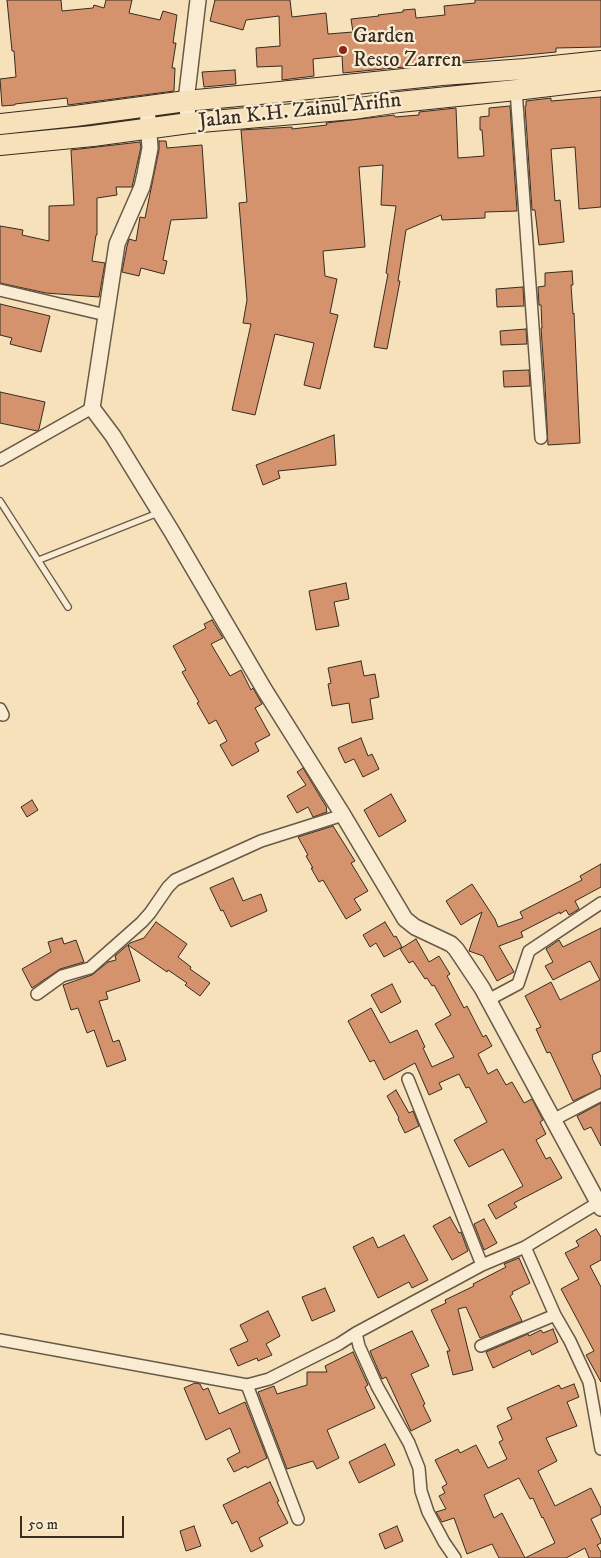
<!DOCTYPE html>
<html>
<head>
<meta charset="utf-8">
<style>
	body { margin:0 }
	#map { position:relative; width:601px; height:1558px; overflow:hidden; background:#f6e1ba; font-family:"IM FELL DW Pica",serif }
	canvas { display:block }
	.scale { position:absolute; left:20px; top:1516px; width:104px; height:22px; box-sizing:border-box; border:2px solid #372c20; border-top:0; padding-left:6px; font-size:15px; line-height:18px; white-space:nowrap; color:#372c20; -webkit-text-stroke:4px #f9ecd2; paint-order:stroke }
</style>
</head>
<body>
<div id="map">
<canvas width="601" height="1558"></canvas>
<div class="scale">50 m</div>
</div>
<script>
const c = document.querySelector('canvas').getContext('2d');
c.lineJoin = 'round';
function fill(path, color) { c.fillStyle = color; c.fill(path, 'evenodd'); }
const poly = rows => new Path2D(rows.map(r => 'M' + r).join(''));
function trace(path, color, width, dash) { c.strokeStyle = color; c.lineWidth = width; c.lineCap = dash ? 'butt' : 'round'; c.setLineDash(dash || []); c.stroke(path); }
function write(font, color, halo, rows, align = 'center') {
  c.font = font + ' "IM FELL DW Pica",serif'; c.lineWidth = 4.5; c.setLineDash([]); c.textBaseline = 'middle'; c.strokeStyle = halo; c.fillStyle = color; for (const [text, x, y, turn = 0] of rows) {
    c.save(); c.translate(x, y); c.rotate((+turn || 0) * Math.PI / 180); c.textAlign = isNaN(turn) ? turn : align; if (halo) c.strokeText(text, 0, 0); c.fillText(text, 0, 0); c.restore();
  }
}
const building = poly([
	[7,0,61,0,62,11,93,8,94,5,104,8,106,0,132,0,129,13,160,20,163,11,177,15,173,43,176,43,172,68,175,68,174,91,68,105,67,98,15,104,15,105,2,106,0,79,16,77,14,51,12,51,7,0],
	[215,0,290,0,292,17,326,13,328,34,353,32,351,19,379,16,378,15,403,12,403,10,415,9,416,18,445,15,444,6,475,3,475,0,601,0,601,47,556,48,556,52,343,73,342,56,313,59,314,76,282,80,282,66,257,67,256,48,280,46,279,16,246,20,243,30,210,21,215,0],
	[235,70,236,84,204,87,202,72,235,70],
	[601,97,601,207,579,209,575,147,551,149,555,201,560,200,564,242,539,245,535,210,532,210,525,106,526,106,526,101,551,98,551,101,601,97],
	[510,106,517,211,485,212,485,218,442,220,441,215,406,230,398,281,400,281,387,349,374,347,388,274,386,273,396,206,381,205,383,165,359,167,365,247,323,251,325,276,337,279,330,313,338,315,320,389,304,385,314,343,275,334,255,415,232,410,251,324,243,323,247,300,239,203,247,202,241,130,292,127,292,129,327,125,326,123,394,115,395,117,419,115,419,112,456,108,458,158,484,156,482,130,480,130,480,117,489,116,489,108,510,106],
	[159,141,166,141,167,148,202,145,207,218,171,220,163,260,167,261,164,274,141,268,139,276,122,272,127,246,129,239,136,241,140,217,145,218,159,150,159,141],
	[140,142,141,147,132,187,116,187,117,195,97,198,97,235,96,235,92,261,105,263,99,297,46,293,0,283,0,226,23,230,22,235,49,241,49,206,74,205,71,150,140,142],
	[572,271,573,285,571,285,573,314,574,313,580,443,548,445,545,385,541,328,542,328,541,305,539,305,538,287,545,286,545,273,572,271],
	[523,287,524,306,497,307,496,289,523,287],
	[0,304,50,316,41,352,10,344,12,338,0,335,0,304],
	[526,329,527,344,501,345,500,331,526,329],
	[529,370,530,386,504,387,503,371,529,370],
	[0,392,45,402,39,429,37,431,0,423,0,392],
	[334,435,336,465,278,471,280,478,263,485,256,465,334,435],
	[346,583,349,599,334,602,339,626,316,630,309,591,346,583],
	[212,620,223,638,211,644,230,676,241,670,251,690,253,688,262,704,255,708,270,735,255,743,259,751,232,766,220,745,227,741,216,720,209,724,197,703,199,702,182,672,186,670,173,646,206,628,204,624,212,620],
	[361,661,364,676,375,674,379,697,370,699,373,719,352,723,349,703,332,706,328,684,331,683,328,668,361,661],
	[361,738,368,756,372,754,379,769,363,777,354,759,345,763,338,748,361,738],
	[303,768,327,808,326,809,327,812,313,817,308,807,297,813,287,796,306,785,297,772,303,768],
	[391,794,406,821,379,837,364,810,391,794],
	[32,800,38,810,27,817,21,807,32,800],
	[333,826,355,861,351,863,368,891,354,899,361,910,346,919,323,880,319,882,311,868,313,868,306,856,308,855,298,837,333,826],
	[601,864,601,887,575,901,579,909,569,915,566,910,560,914,560,912,521,932,523,937,499,946,514,972,497,981,483,956,469,951,482,912,461,925,446,901,472,884,495,919,498,927,523,918,520,912,582,880,580,876,601,864],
	[233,878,243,901,261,894,267,911,231,927,223,910,221,911,210,888,233,878],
	[156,922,187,944,178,957,191,967,190,969,210,983,200,996,185,985,187,983,168,970,167,972,128,945,140,981,106,992,108,999,99,1001,113,1042,119,1040,126,1060,107,1067,94,1030,87,1033,78,1008,71,1010,63,985,92,975,108,962,116,960,115,956,130,943,144,938,156,922],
	[385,922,394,937,396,936,402,947,384,957,376,943,370,947,363,935,385,922],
	[601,928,601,1051,592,1055,593,1057,592,1058,601,1077,601,1088,573,1101,550,1052,547,1053,536,1029,541,1027,525,996,551,982,560,1000,600,980,590,961,553,980,545,966,553,962,546,949,559,940,563,947,601,928],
	[62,938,64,944,76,940,84,962,60,969,32,988,22,969,51,952,48,942,62,938],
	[416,939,429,962,439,956,450,974,447,976,464,1008,467,1006,483,1037,486,1035,492,1046,478,1054,488,1074,497,1069,506,1085,512,1082,524,1103,532,1099,543,1120,540,1122,546,1134,536,1140,546,1159,550,1157,562,1178,514,1203,517,1207,496,1219,488,1205,523,1186,503,1149,469,1167,454,1140,487,1122,469,1087,466,1088,459,1074,439,1083,442,1089,429,1095,415,1063,384,1080,374,1060,370,1062,348,1021,371,1008,390,1043,417,1030,425,1047,423,1048,432,1067,454,1057,435,1024,451,1015,434,985,432,986,427,978,425,979,413,961,409,963,400,949,416,939],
	[392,984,401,1002,381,1013,371,995,392,984],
	[396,1090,409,1113,413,1111,419,1126,405,1133,398,1119,399,1118,387,1096,396,1090],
	[601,1103,601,1146,591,1127,584,1130,577,1116,601,1103],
	[450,1217,459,1233,461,1232,468,1251,452,1260,433,1226,450,1217],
	[484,1219,497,1243,484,1250,474,1224,484,1219],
	[596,1229,601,1237,601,1260,590,1266,601,1287,601,1382,586,1355,594,1351,561,1289,579,1279,565,1253,579,1246,576,1241,596,1229],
	[404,1235,428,1280,412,1288,409,1282,378,1298,353,1247,373,1237,378,1248,404,1235],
	[519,1258,530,1283,512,1292,513,1294,510,1296,522,1321,480,1338,466,1307,458,1309,473,1370,453,1375,447,1351,450,1351,431,1310,446,1303,445,1300,474,1286,473,1284,506,1267,504,1264,519,1258],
	[325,1288,335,1311,312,1321,302,1297,325,1288],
	[268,1311,280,1336,266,1344,272,1355,258,1361,257,1358,238,1366,230,1349,248,1341,240,1325,268,1311],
	[553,1329,558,1342,532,1355,530,1350,493,1368,486,1352,528,1334,529,1336,541,1330,543,1333,553,1329],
	[412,1331,429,1366,411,1374,425,1404,423,1405,431,1421,411,1431,386,1377,382,1379,370,1351,412,1331],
	[353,1352,368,1385,365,1387,375,1408,327,1430,339,1458,317,1469,313,1461,287,1469,258,1392,274,1386,277,1394,307,1385,307,1372,327,1372,325,1366,353,1352],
	[195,1383,200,1384,203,1390,208,1388,219,1414,245,1402,267,1458,247,1468,246,1466,234,1472,227,1459,240,1452,230,1428,206,1440,184,1388,195,1383],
	[574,1384,579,1397,567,1402,577,1426,546,1438,557,1461,538,1471,555,1506,591,1488,601,1508,601,1514,591,1519,601,1540,601,1543,597,1545,601,1552,601,1558,589,1558,585,1548,566,1558,525,1558,555,1543,543,1517,542,1518,533,1498,530,1499,519,1478,484,1495,494,1518,502,1513,525,1558,499,1558,492,1544,467,1554,454,1518,442,1522,436,1512,446,1509,439,1496,445,1493,442,1487,447,1484,435,1460,458,1449,460,1453,476,1445,488,1468,507,1459,499,1442,503,1440,497,1426,512,1419,507,1408,559,1385,561,1389,574,1384],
	[385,1444,395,1465,359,1483,349,1462,385,1444],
	[270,1482,279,1501,277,1502,288,1523,259,1538,263,1546,251,1552,237,1521,232,1524,223,1505,270,1482],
	[194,1526,201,1546,186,1551,180,1531,194,1526],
	[397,1526,403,1541,385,1549,379,1534,397,1526]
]);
const service = poly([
	[0,501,68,607],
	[39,560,158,513]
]);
const minor = poly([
	[516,90,541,438],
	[0,290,106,315],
	[0,460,92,408],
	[0,709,3,715],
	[37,994,62,976,90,968,142,922,150,913,168,887,175,880,261,841,343,815],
	[488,1000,518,984,529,951,601,903],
	[408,1079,482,1265],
	[553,1120,601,1095],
	[525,1247,555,1315,570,1341,589,1382,601,1449],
	[356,1333,359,1346,377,1386,409,1443,419,1468,421,1491,428,1512,444,1542,455,1558],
	[0,1340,247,1385,269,1379,339,1344,356,1333,482,1265,525,1247,601,1201],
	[481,1346,555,1315],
	[247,1385,298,1519]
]);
const tertiary = poly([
	[147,107,150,148,145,174,142,187,117,244,92,408,113,436,172,532,264,689,343,815,405,919,415,927,451,944,456,949,482,988,601,1208],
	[189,123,186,101,198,0]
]);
const trunk = poly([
	[0,124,75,116,186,101,270,93,442,75,525,69,601,61],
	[0,145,93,136,189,123,353,109,399,102,516,90,601,80]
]);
const markers = [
	[343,50,5,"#8f2418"]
];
const poiNames = [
	["Garden",353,38],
	["Resto Zarren",353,62]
];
const streetNames = [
	["Jalan K.H. Zainul Arifin",300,112,-6]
];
fill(building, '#d4936d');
trace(building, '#372c20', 1);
trace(service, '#675946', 8);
trace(minor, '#675946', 14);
trace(tertiary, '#675946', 18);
trace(trunk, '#372c20', 22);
trace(service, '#f9ecd2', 5.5);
trace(minor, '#f9ecd2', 11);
trace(tertiary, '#f9ecd2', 15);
trace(trunk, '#f6e1ba', 20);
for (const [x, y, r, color] of markers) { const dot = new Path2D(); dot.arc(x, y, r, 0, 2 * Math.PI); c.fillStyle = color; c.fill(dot); trace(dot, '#f9ecd2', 2); }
write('21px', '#372c20', '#f9ecd2', poiNames, 'left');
write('21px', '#372c20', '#f9ecd2', streetNames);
</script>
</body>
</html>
